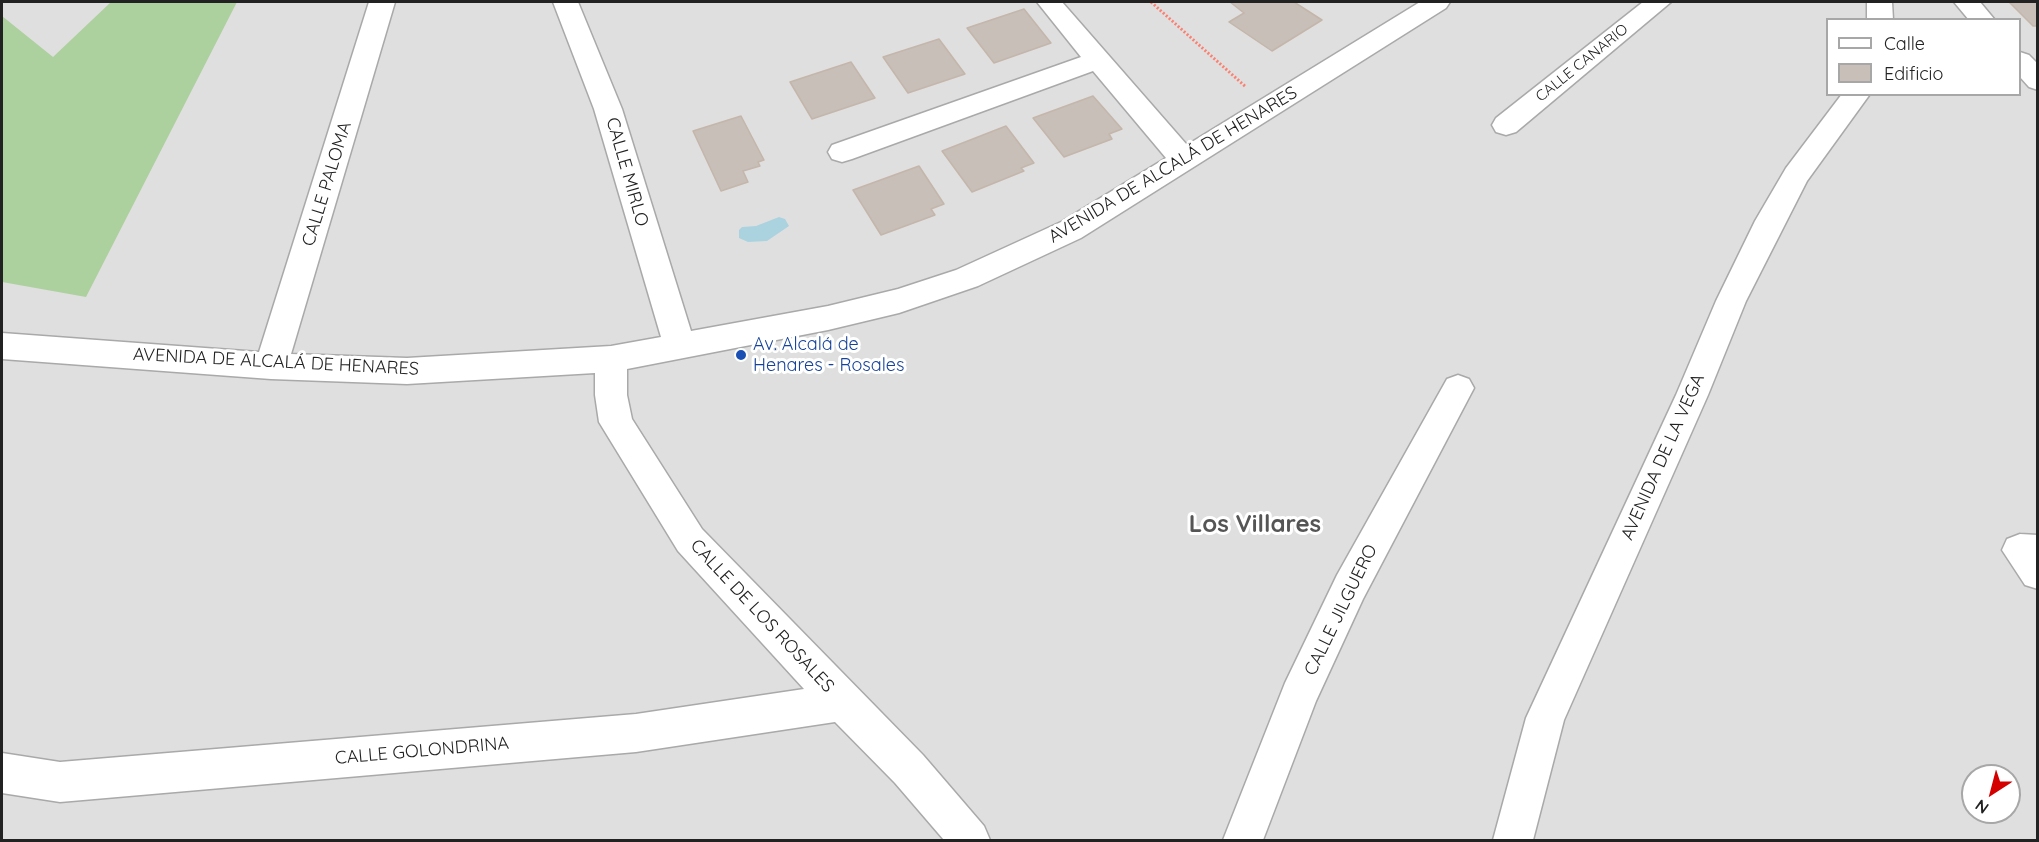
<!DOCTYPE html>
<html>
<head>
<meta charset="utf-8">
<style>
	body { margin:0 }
	#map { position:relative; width:2039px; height:842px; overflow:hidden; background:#f2efe9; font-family:Quicksand,sans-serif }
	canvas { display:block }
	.frame { position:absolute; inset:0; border:3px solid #222; pointer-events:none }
	.legend { position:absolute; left:1826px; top:18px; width:195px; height:78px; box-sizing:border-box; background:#fff; border:2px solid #a7a7a7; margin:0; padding:8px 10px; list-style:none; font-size:18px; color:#222 }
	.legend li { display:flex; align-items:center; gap:12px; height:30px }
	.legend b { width:30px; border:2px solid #a7a7a7 }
	.north { position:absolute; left:1961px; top:764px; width:60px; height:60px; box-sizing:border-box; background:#fff; border:2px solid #a7a7a7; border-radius:50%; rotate:216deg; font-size:16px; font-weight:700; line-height:24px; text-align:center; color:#222 }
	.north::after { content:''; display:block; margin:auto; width:21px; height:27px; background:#d40000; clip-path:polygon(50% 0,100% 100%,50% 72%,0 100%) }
</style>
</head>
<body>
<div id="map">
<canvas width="2039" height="842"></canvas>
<div class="frame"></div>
<ul class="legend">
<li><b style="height:8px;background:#fff"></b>Calle</li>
<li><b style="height:16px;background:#c7bfb8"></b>Edificio</li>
</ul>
<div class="north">N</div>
</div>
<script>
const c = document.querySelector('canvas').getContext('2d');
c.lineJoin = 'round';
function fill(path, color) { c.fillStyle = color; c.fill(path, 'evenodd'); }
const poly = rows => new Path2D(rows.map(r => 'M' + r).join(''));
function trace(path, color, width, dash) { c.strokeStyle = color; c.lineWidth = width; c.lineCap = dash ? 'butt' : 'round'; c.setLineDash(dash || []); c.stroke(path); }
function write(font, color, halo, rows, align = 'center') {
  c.font = font + ' Quicksand,sans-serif'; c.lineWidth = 6; c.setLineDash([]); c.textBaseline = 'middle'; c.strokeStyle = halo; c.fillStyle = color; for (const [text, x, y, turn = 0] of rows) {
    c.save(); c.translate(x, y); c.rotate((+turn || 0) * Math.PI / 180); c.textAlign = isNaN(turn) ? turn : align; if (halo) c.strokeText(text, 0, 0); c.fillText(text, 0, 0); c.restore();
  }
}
const residential = poly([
	[2,2,2037,2,2037,840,2,840],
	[1828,20,2020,20,2020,94,1828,94],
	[1973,776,2009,776,2009,812,1973,812]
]);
const forest = poly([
	[111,2,237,2,86,297,2,282,2,16,53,57]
]);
const water = poly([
	[779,217,785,219,789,226,767,241,748,242,739,238,739,230,742,227,756,226]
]);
const building = poly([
	[1294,2,1322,20,1272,51,1229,22,1244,13,1230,2,1294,2],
	[2009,2,2038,2,2038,26,2033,26,2009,2],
	[1024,9,1051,43,994,63,967,28,1024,9],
	[939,39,965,74,908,93,883,57,939,39],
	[851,62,875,98,812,119,790,82,851,62],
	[1093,96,1122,129,1109,134,1112,139,1064,157,1033,118,1093,96],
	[741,116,764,160,758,162,760,166,743,171,748,182,721,191,693,131,741,116],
	[1006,126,1034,163,1021,168,1024,171,972,192,942,151,1006,126],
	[919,166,944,204,931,209,935,215,881,235,853,190,919,166]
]);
const path = poly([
	[1151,2,1246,87]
]);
const minor = poly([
	[369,2,395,2,291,354,407,358,611,346,661,337,594,109,553,2,578,2,622,109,691,331,828,306,898,289,956,270,1061,222,1166,158,1093,71,852,159,842,162,832,159,828,152,832,145,1081,57,1037,2,1062,2,1187,145,1420,2,1450,2,1446,8,1081,238,978,286,899,313,828,330,627,369,627,395,632,419,702,529,923,755,984,826,990,840,944,840,895,783,835,722,636,752,60,802,2,793,2,753,60,762,636,714,804,689,678,551,599,422,595,395,595,373,407,384,271,379,2,359,2,333,259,352,369,2],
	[1643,2,1671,2,1516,132,1506,135,1496,132,1492,125,1496,118,1643,2],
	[1867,2,1892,2,1893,20,1867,20,1867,2],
	[1954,2,1980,2,1995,20,1969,20,1954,2],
	[2020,52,2029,55,2038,64,2038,90,2029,87,2020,77,2020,52],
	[1842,94,1870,94,1807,181,1746,301,1708,395,1564,720,1533,840,1493,840,1526,718,1676,395,1716,301,1755,221,1786,168,1842,94],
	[1458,375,1469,379,1474,388,1363,599,1316,701,1263,840,1223,840,1285,683,1337,575,1447,379,1458,375],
	[2020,534,2038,535,2038,589,2025,585,2002,550,2007,539,2020,534]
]);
const markers = [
	[741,355,6,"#1a4fb4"]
];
const farStreetnames = [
	["CALLE CANARIO",1582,63,-39]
];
const streetNames = [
	["AVENIDA DE ALCALÁ DE HENARES",1173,165,-31],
	["CALLE MIRLO",627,172,74],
	["CALLE PALOMA",327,184,-73],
	["AVENIDA DE ALCALÁ DE HENARES",276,362,3],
	["AVENIDA DE LA VEGA",1663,457,-66],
	["CALLE JILGUERO",1341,610,-64],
	["CALLE DE LOS ROSALES",762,616,47],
	["CALLE GOLONDRINA",422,751,-5]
];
const transitNames = [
	["Av. Alcalá de",753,345],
	["Henares - Rosales",753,366]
];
const districtNames = [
	["Los Villares",1255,525]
];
fill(residential, '#e0dfdf');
fill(forest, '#add19e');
fill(water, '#aad3df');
fill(building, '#c7bfb8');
trace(building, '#c4b6ab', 1.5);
trace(minor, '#a9a9a9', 3);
trace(path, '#fa8072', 3, [2, 2]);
fill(minor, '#fff');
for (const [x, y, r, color] of markers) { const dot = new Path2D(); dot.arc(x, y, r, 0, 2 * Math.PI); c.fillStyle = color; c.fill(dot); trace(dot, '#fff', 2); }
write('15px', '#222', '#fff', farStreetnames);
write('18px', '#222', '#fff', streetNames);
write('18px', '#164399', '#fff', transitNames, 'left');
write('bold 24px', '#555', '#fff', districtNames);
</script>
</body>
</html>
